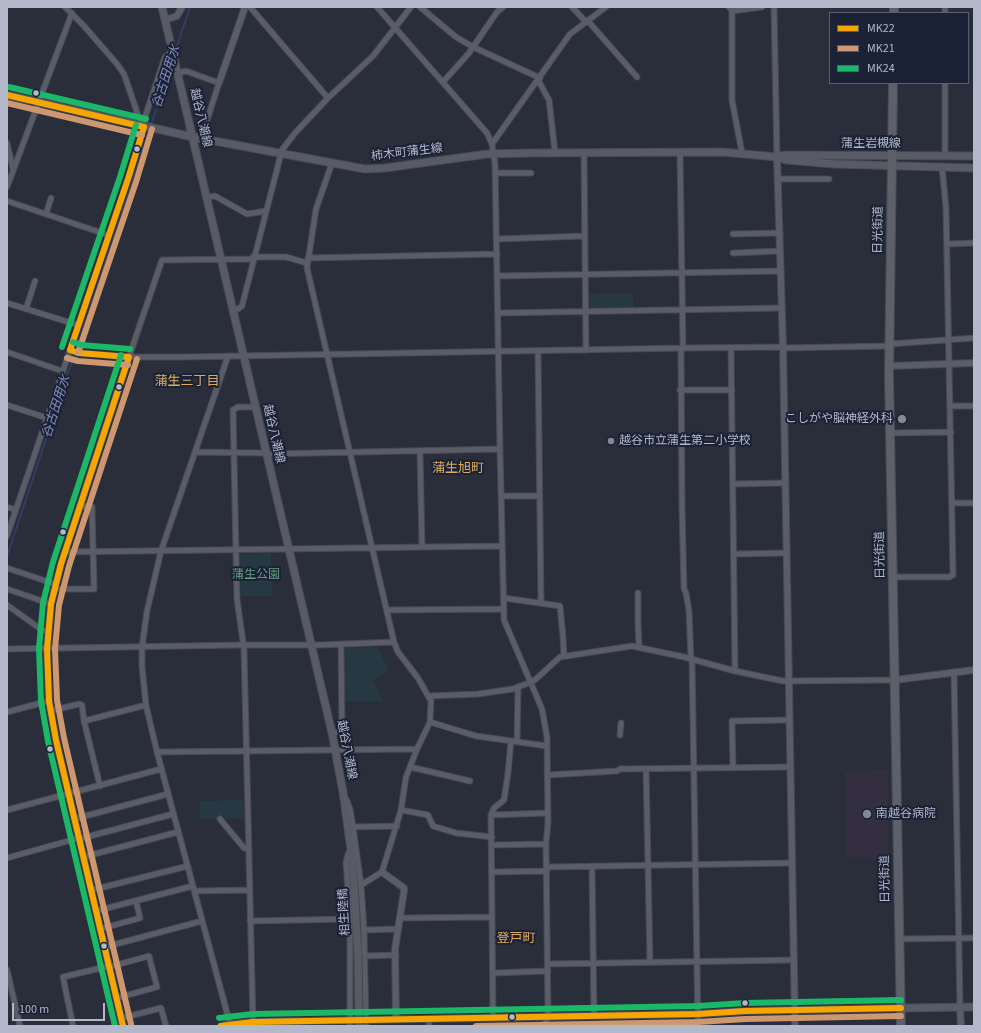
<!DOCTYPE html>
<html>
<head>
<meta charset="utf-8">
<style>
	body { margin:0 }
	#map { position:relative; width:981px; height:1033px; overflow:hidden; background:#292e3a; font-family:"Source Sans 3",sans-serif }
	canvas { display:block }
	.frame { position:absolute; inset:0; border:8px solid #b3b8cb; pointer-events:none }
	.legend { position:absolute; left:829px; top:12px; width:140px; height:72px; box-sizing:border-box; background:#1c2236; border:1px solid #585e72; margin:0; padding:5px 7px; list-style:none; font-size:12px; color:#b3b8cb }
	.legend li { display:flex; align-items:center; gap:8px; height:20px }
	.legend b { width:20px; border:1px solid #585e72 }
	.scale { position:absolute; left:12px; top:1003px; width:93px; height:18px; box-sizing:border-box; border:2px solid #b3b8cb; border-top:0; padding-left:5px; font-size:12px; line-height:14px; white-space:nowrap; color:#b3b8cb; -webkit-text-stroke:3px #1c2236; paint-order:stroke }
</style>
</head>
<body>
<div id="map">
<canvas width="981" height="1033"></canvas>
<div class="frame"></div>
<ul class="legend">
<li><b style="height:5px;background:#f7a600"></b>MK22</li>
<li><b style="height:5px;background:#cd976f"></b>MK21</li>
<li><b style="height:5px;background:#1ab867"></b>MK24</li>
</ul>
<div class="scale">100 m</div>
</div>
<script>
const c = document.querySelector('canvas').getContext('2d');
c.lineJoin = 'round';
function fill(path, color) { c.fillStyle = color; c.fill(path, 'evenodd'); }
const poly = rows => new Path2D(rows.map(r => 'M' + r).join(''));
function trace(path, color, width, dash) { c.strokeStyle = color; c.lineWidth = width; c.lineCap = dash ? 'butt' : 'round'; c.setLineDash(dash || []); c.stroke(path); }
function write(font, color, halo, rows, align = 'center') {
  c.font = font + ' "Source Sans 3","Noto Sans JP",sans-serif'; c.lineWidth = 4; c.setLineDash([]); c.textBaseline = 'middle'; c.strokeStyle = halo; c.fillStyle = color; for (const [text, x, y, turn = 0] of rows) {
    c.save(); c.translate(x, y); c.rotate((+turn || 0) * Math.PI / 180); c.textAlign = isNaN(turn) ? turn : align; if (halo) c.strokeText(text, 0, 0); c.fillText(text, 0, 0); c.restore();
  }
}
const medical = poly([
	[888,770,888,858,847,857,845,771]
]);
const green = poly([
	[633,293,634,309,590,310,589,308,588,294],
	[271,553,272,596,241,596,240,554],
	[378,647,388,670,373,680,384,701,344,701,345,648],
	[243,800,244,818,200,819,200,801]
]);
const stream = poly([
	[175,52,190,7],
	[7,556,172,62]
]);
const minor = poly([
	[250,7,328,98],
	[377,7,487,133,492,144,495,164,497,276,500,449,504,620,542,709,547,737,548,823,546,844,548,1017],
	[420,7,456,37,473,47,540,78],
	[572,7,586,22],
	[729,7,732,11,732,100,742,153],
	[774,7,777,157],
	[945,7,945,13],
	[732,11,762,7],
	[588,21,637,77],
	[178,73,186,71,219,83,201,139],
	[538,80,549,100,555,152],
	[443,82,469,53,497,12,503,7],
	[945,83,945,155],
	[143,123,165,57,173,51],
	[7,143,13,169],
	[492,144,570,34,606,7],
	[584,152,586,350],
	[680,153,683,348],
	[332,163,316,209,307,268,394,642,398,652,418,678,431,701,430,722,417,749,406,777,401,810,382,872,361,885],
	[495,173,531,173],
	[778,179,829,179],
	[7,187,72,13],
	[206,197,215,196,247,214,266,211],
	[7,201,108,235],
	[46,214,51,198],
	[733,234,780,233],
	[496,239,584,236],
	[947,244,974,243],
	[733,253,780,251],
	[253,257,286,257,307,263],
	[308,258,497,254],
	[497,276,781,271],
	[7,303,78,325],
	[26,309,35,281],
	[233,310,238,309,242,306,282,150,295,133,328,98,373,56,411,7],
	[498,313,782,308],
	[889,344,974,338],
	[681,348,682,506,684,589,686,593,689,611,691,659],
	[731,348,735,671],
	[783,348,889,346],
	[70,350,79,353,129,357,183,357,683,348,783,347],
	[538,351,541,603],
	[7,352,62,371],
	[228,356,161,551,147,611,142,647,142,667,146,705,157,752,230,1024],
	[129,357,162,260,253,259],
	[680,390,732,390],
	[7,405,47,418],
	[950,406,974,406],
	[891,433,951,432],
	[420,451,422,547],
	[196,452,266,453],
	[266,454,500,449],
	[733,484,785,483],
	[501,496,540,496],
	[952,503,974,503],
	[7,507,16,510],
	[7,536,128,179,144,127,138,115,124,74,117,64,84,26,65,7],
	[65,552,502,546],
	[734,554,786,553],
	[7,568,55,584],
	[893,577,949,577,953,575,953,573,946,208,942,167],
	[7,589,51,604],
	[54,589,94,589,92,507,80,506],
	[638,593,638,622,639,647],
	[504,598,560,606,563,637,564,656],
	[7,605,42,630,48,631],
	[387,610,504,609],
	[7,649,239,645,320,645,394,642],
	[692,659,698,1026],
	[954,672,960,1007],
	[429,696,478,694,513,689,531,682,536,679,560,657,632,646,684,657,735,671,783,681,895,680],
	[50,711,79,704,82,705,84,721,100,786],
	[7,712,49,701],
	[84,721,146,705],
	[430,722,476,736,547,746],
	[332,733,339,732,342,729,341,644],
	[620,735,621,723],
	[517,742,518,688],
	[157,752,417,749],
	[410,767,470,781],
	[733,768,732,721,789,720],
	[646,769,650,962],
	[547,775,617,771,620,769,790,767],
	[346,799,350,809,353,827,361,885,364,930,366,1026],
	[7,810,161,769],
	[401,810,428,815,433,826,456,833,492,837],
	[491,815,547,813],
	[74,819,168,794],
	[220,819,244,848,249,848],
	[352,827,397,826],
	[79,839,173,814],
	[492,845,546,844],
	[83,857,178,832],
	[7,858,79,838],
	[592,866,594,1016],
	[547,867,792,863],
	[492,872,547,871],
	[92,890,188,866],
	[195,891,250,890],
	[96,911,193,886],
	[400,918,492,917],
	[250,921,350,919],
	[100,929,140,918,136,901],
	[364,930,398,929],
	[899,939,974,938],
	[105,947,202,921],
	[365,956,396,955],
	[548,964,793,960],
	[109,967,149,956,157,987,117,998],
	[7,970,20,1026],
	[493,973,548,971],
	[546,1017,546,1026],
	[122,1018,161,1008,166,1026],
	[493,1018,491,815,494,808,504,800,508,773,511,741],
	[429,1019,429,1026],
	[253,1022,244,649,237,599,233,410,238,407,256,407],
	[73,1026,63,977,109,966],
	[350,1026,350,919,346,862,348,854,351,850]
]);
const tertiary = poly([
	[165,20,177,16,182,7],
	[219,83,245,7],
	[777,157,783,347,795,1026],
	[889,366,974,363],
	[895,680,974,670],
	[382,872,404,888,404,891,395,949,396,1019],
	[960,1007,961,1026],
	[123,1026,56,740,49,701,47,649,51,604,61,564,129,357],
	[221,1026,230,1024,253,1022,698,1014,745,1011,901,1008]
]);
const secondary = poly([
	[162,7,332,733,343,792,351,850,354,885,358,954],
	[7,95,193,137,365,169,385,168,487,154,530,153,722,152,777,157,785,155,974,156],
	[777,157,786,160,834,164,974,168],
	[901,1008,974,1007]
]);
const primary = poly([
	[894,13,894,7],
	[893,83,889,377,901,1026]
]);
const secondaryBridge = poly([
	[358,954,359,1026]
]);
const bus1 = poly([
	[7,95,144,127],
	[70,350,128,179,144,127],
	[70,350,79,353,129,357],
	[123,1026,56,740,49,701,47,649,51,604,61,564,129,357],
	[221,1026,253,1022,698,1014,745,1011,901,1008]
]);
const bus2 = poly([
	[7,103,142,135],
	[78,353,136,182,152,129],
	[67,358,78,361,128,365],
	[131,1024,64,738,57,700,55,649,59,605,69,566,137,359],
	[476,1026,698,1022,745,1019,901,1016]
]);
const bus3 = poly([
	[9,87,146,119],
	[73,342,81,345,130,349],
	[62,347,120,177,136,125],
	[219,1018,253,1014,698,1006,745,1003,901,1000],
	[115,1026,48,741,41,701,39,649,43,603,53,562,121,355]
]);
const markers = [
	[36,93,3.5,"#b3b8cb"],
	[137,149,3.5,"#b3b8cb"],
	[119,387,3.5,"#b3b8cb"],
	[902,419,5,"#838898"],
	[611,441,4,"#838898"],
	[63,532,3.5,"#b3b8cb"],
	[50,749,3.5,"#b3b8cb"],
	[867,814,5,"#838898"],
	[104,946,3.5,"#b3b8cb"],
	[745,1003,3.5,"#b3b8cb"],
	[512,1017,3.5,"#b3b8cb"]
];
const streetNames = [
	["越谷八潮線",200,118,77],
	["蒲生岩槻線",871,144],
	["柿木町蒲生線",407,153,-7],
	["日光街道",879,230,-89],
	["越谷八潮線",273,434,77],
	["日光街道",881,555,-91],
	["越谷八潮線",346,750,79],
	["日光街道",886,879,-91],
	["相生陸橋",345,912,-93]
];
const poiNames = [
	["こしがや脳神経外科",893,419,"right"],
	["越谷市立蒲生第二小学校",619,441],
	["南越谷病院",876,814]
];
const parkNames = [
	["蒲生公園",256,575]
];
const waterNames = [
	["谷古田用水",167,77,-72],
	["谷古田用水",57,407,-72]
];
const neighbourhoodNames = [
	["蒲生三丁目",187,382],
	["蒲生旭町",458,469],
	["登戸町",516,939]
];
fill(medical, '#332f40');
fill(green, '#263841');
trace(stream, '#323d63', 2);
trace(minor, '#464953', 7);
trace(tertiary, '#464953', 8);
trace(secondary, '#464953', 9);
trace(primary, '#474b57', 10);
trace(minor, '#5a5d68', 5);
trace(tertiary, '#5a5d68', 6);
trace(secondary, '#585b66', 7);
trace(primary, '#5d5f69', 8);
trace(secondaryBridge, '#464953', 9, []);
trace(secondaryBridge, '#585b66', 7);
trace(bus1, '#f7a600', 6);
trace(bus2, '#cd976f', 6);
trace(bus3, '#1ab867', 6);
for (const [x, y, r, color] of markers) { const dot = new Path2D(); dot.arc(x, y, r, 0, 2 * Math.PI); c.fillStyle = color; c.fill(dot); trace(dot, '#1c2236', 1.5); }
write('12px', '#b3b8cb', '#1c2236', streetNames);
write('12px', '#b3b8cb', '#1c2236', poiNames, 'left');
write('12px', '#689e7f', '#1c2236', parkNames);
write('italic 13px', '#808db9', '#1c2236', waterNames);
write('13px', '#dead5b', '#1c2236', neighbourhoodNames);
</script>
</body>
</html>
